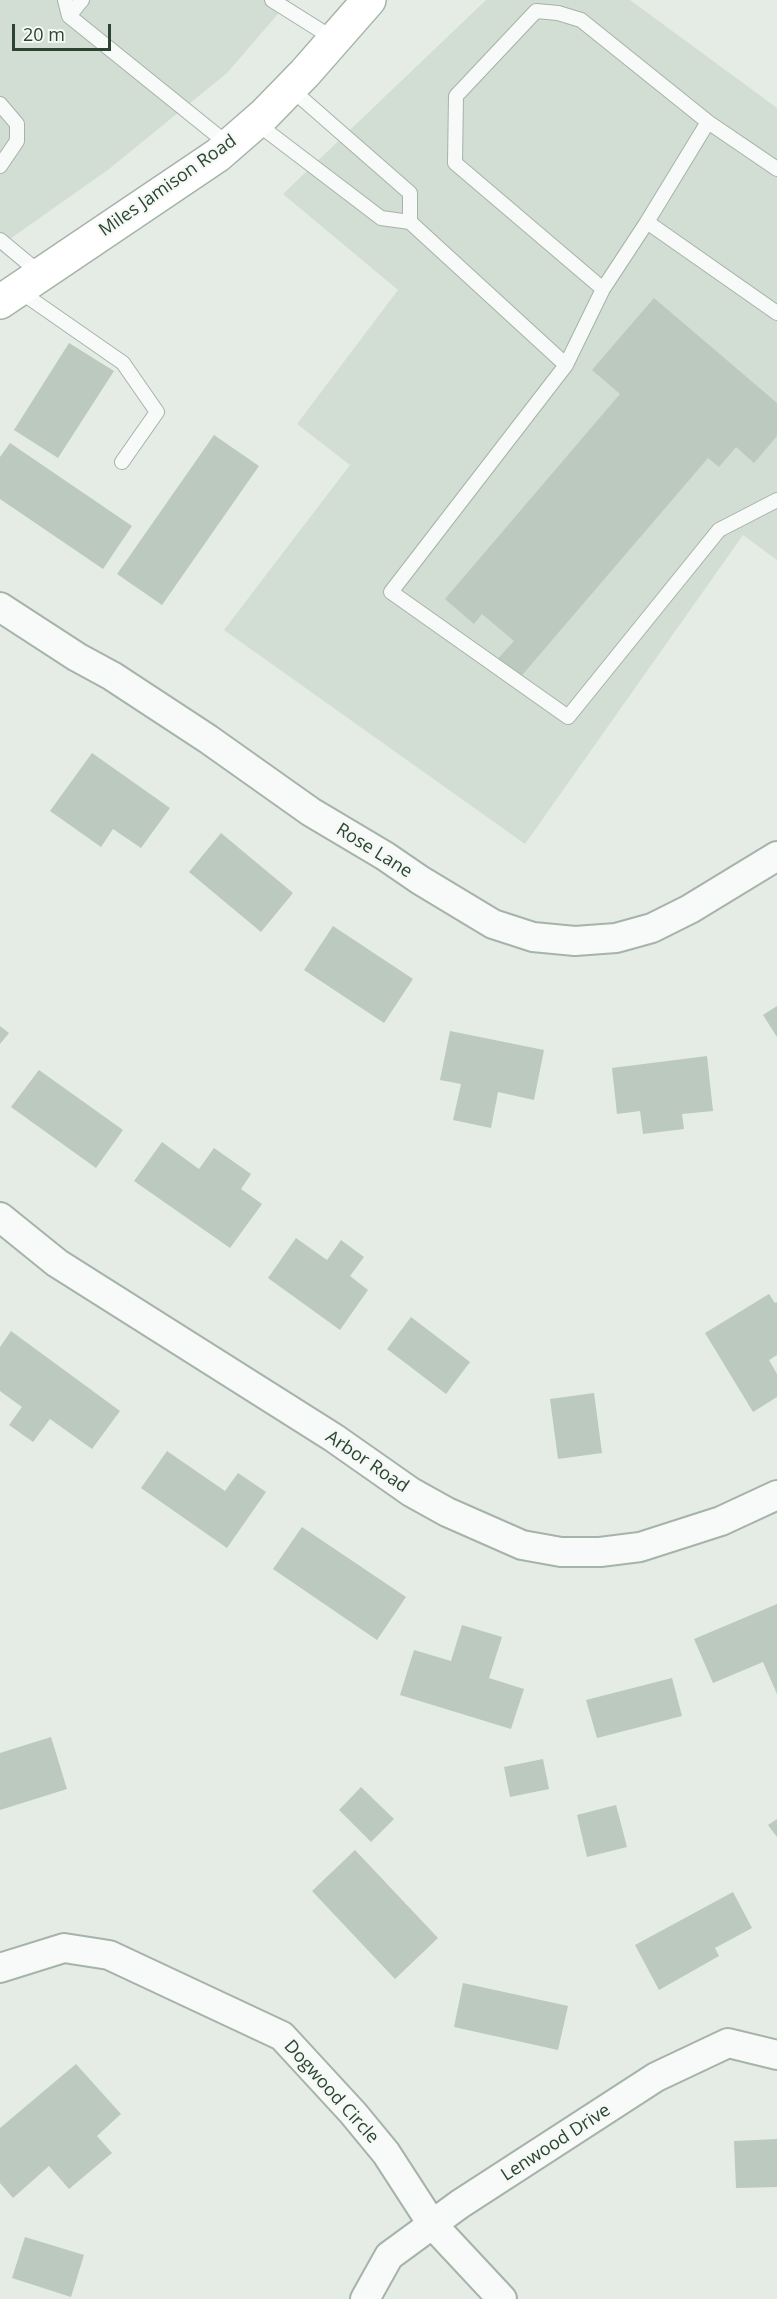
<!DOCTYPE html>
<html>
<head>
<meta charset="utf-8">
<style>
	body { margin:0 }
	#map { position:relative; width:777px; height:2299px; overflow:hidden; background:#e4ece5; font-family:"Open Sans",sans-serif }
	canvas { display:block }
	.scale { position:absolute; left:12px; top:24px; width:99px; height:27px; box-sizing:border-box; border:3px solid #2c4431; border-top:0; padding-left:8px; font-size:18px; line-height:21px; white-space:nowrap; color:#2c4431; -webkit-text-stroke:4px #f4f9f5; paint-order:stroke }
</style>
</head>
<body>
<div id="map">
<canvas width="777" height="2299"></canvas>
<div class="scale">20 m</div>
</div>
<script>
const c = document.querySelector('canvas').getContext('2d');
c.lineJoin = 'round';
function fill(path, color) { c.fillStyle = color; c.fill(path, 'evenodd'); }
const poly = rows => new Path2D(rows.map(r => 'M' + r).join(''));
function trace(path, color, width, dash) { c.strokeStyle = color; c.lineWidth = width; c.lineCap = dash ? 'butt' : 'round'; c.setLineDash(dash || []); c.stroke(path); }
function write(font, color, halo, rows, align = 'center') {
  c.font = font + ' "Open Sans",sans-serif'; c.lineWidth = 4.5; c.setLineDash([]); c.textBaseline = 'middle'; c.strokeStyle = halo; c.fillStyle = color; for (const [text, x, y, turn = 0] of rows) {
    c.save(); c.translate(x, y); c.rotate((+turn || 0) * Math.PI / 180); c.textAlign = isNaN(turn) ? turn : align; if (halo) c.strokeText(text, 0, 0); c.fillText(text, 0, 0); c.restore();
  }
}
const built = poly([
	[0,0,290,0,227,73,109,169,0,246],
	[486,0,630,0,777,108,777,560,743,535,525,844,224,630,350,465,297,424,398,290,283,194]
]);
const building = poly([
	[654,298,777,403,777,436,754,463,736,447,719,467,708,458,517,681,495,662,514,641,482,614,474,624,445,599,620,394,592,370],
	[69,343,114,371,58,458,14,430],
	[214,435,259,466,162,605,117,574],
	[10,443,132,526,103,569,0,499,0,457],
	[92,753,170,808,141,848,113,829,101,847,50,811],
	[221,833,293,893,261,932,189,872],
	[333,926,413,979,384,1023,304,970],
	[777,1006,777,1037,763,1015],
	[0,1026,9,1033,0,1044],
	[450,1031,544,1050,534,1100,498,1092,491,1128,453,1120,461,1084,440,1080],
	[707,1056,713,1111,682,1114,684,1129,643,1134,640,1111,617,1114,612,1068],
	[39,1070,123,1130,96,1168,11,1107],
	[162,1142,199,1169,214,1148,251,1174,241,1189,262,1204,230,1248,134,1181],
	[296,1238,327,1260,341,1240,364,1257,350,1276,368,1290,340,1330,268,1278],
	[769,1294,775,1303,777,1302,777,1355,769,1360,777,1374,777,1397,753,1412,705,1333],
	[411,1317,470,1362,446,1394,387,1349],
	[11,1331,120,1411,92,1449,50,1419,33,1442,9,1425,22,1407,0,1391,0,1347],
	[594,1393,602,1453,558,1459,550,1399],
	[167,1451,225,1491,238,1473,266,1492,227,1548,141,1488],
	[302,1527,406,1597,377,1640,273,1569],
	[777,1604,777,1694,763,1662,713,1683,694,1639],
	[462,1625,502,1637,489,1678,524,1689,511,1729,400,1695,414,1650,451,1661],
	[672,1678,682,1716,597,1738,586,1700],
	[51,1737,67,1789,0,1810,0,1753],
	[543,1759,549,1789,510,1797,504,1767],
	[361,1787,394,1819,371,1842,339,1810],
	[616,1805,627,1847,587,1857,577,1815],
	[777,1819,777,1837,768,1825],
	[355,1850,438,1938,395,1979,312,1891],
	[733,1892,752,1928,715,1948,719,1956,659,1990,635,1945],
	[463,1983,568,2006,558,2050,454,2027],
	[76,2064,121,2114,97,2136,112,2153,69,2189,49,2166,13,2198,0,2183,0,2128],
	[777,2139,777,2187,736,2188,734,2141],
	[25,2237,84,2255,71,2297,12,2278]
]);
const lane = poly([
	[65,0,69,16,229,145],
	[272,0,334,39],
	[69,16,82,0],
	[290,88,410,193,410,222],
	[0,104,17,124,17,141,0,166],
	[255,122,381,218,410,222,566,365],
	[647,222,708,122,777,169],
	[0,240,41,274],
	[603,289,455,163,456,96,536,11,558,13,581,20,708,122],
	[18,290,123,363,157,412,122,462],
	[777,313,647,222,603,289,566,365,391,592,568,717,719,530,777,500]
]);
const street = poly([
	[0,607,77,657,112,676,208,739,311,812,385,856,420,880,493,924,533,937,575,941,616,938,652,928,690,909,777,856],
	[0,1217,57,1263,334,1438,411,1492,447,1512,522,1545,561,1552,600,1552,640,1547,721,1521,777,1495],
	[0,1968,64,1948,109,1955,282,2036,353,2113,386,2153,432,2224,502,2299],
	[365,2299,389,2256,460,2204,656,2077,728,2043,777,2055]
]);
const secondary = poly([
	[0,302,218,155,264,115,305,73,369,0]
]);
const streetNames = [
	["Miles Jamison Road",168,186,-35],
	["Rose Lane",374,851,32],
	["Arbor Road",367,1462,34],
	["Dogwood Circle",331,2092,48],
	["Lenwood Drive",556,2143,-33]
];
fill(built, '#d2ddd4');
fill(building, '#bbc9be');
trace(lane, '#a5b3a8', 16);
trace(street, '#a5b3a8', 32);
trace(secondary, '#a5b3a8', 36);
trace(lane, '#f7faf8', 14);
trace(street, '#f7faf8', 28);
trace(secondary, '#fff', 33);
write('18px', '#2c4431', '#f4f9f5', streetNames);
</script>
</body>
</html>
